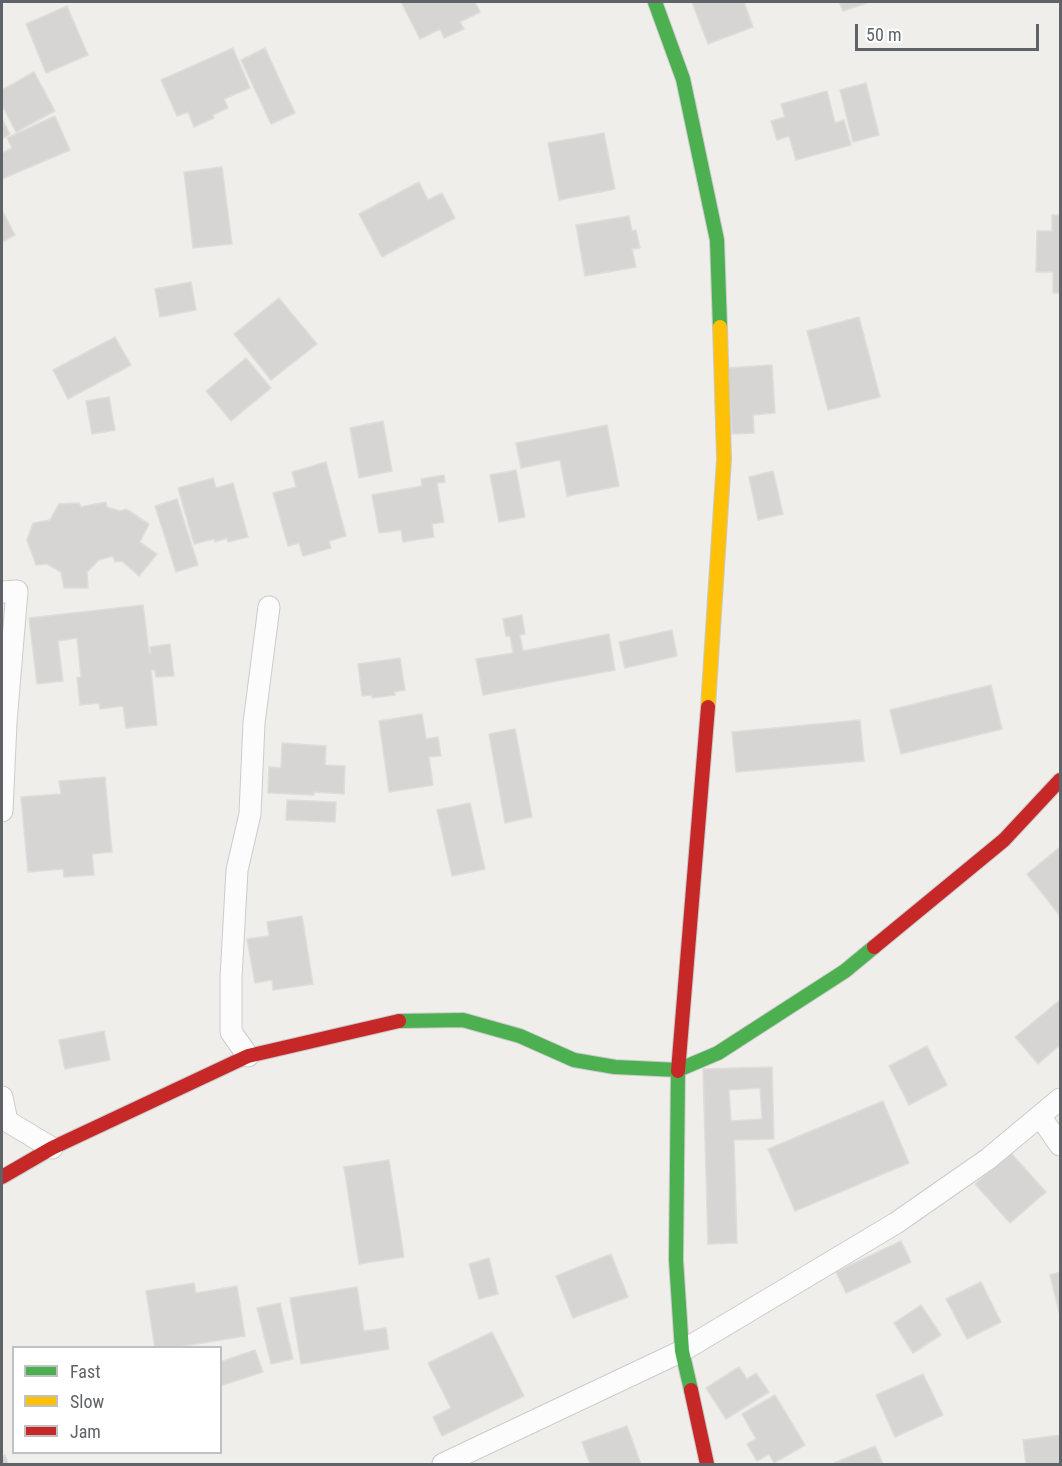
<!DOCTYPE html>
<html>
<head>
<meta charset="utf-8">
<style>
	body { margin:0 }
	#map { position:relative; width:1062px; height:1466px; overflow:hidden; background:#efeeea; font-family:"Roboto Condensed",sans-serif }
	canvas { display:block }
	.frame { position:absolute; inset:0; border:3px solid #5f6368; pointer-events:none }
	.legend { position:absolute; left:12px; top:1346px; width:210px; height:108px; box-sizing:border-box; background:#fff; border:2px solid #bfc1c3; margin:0; padding:8px 10px; list-style:none; font-size:18px; color:#5f6368 }
	.legend li { display:flex; align-items:center; gap:12px; height:30px }
	.legend b { width:30px; border:2px solid #bfc1c3 }
	.scale { position:absolute; left:855px; top:24px; width:184px; height:27px; box-sizing:border-box; border:3px solid #5f6368; border-top:0; padding-left:8px; font-size:18px; line-height:21px; white-space:nowrap; color:#5f6368; -webkit-text-stroke:4px #fff; paint-order:stroke }
</style>
</head>
<body>
<div id="map">
<canvas width="1062" height="1466"></canvas>
<div class="frame"></div>
<ul class="legend">
<li><b style="height:8px;background:#4caf50"></b>Fast</li>
<li><b style="height:8px;background:#ffc107"></b>Slow</li>
<li><b style="height:8px;background:#c62828"></b>Jam</li>
</ul>
<div class="scale">50 m</div>
</div>
<script>
const c = document.querySelector('canvas').getContext('2d');
c.lineJoin = 'round';
function fill(path, color) { c.fillStyle = color; c.fill(path, 'evenodd'); }
const poly = rows => new Path2D(rows.map(r => 'M' + r).join(''));
function trace(path, color, width, dash) { c.strokeStyle = color; c.lineWidth = width; c.lineCap = dash ? 'butt' : 'round'; c.setLineDash(dash || []); c.stroke(path); }
const building = poly([
	[401,2,475,2,480,12,460,22,464,29,444,38,440,29,420,39,401,2],
	[692,2,744,2,753,27,708,44,692,2],
	[839,2,870,2,843,11,839,2],
	[67,6,88,55,46,73,26,24,67,6],
	[233,48,250,88,224,99,228,108,213,115,214,118,194,127,188,112,177,116,161,80,233,48],
	[265,48,295,113,271,124,241,60,265,48],
	[34,72,55,111,16,132,2,105,2,90,34,72],
	[866,83,879,135,853,142,840,90,866,83],
	[827,91,835,123,844,120,851,145,796,160,789,136,777,140,771,121,785,117,781,104,827,91],
	[55,116,70,150,2,179,2,159,3,159,2,153,12,148,7,138,55,116],
	[2,119,10,134,2,139,2,119],
	[604,133,615,189,559,200,548,143,604,133],
	[222,167,232,244,193,248,184,172,222,167],
	[419,182,428,200,442,193,455,218,382,257,359,214,419,182],
	[2,210,15,235,2,242,2,210],
	[1052,215,1060,215,1060,293,1053,293,1053,272,1036,272,1037,231,1052,231,1052,215],
	[629,216,632,231,636,230,640,248,632,249,636,267,585,276,576,225,629,216],
	[191,282,196,310,160,317,155,289,191,282],
	[279,298,317,344,271,380,234,334,279,298],
	[859,317,880,397,828,410,807,331,859,317],
	[115,337,131,365,68,399,53,370,115,337],
	[246,358,271,388,231,421,206,391,246,358],
	[772,365,775,413,753,415,754,433,732,434,728,368,772,365],
	[109,397,115,430,92,434,86,401,109,397],
	[383,421,392,471,359,478,350,428,383,421],
	[607,425,619,486,567,496,560,460,521,468,516,443,607,425],
	[326,462,346,536,329,541,331,548,303,556,299,543,288,546,273,493,296,487,292,472,326,462],
	[516,470,525,517,499,522,490,475,516,470],
	[773,471,783,514,758,520,749,477,773,471],
	[444,475,445,482,437,483,444,522,432,524,434,537,403,542,401,530,379,533,372,495,422,486,421,479,444,475],
	[213,478,216,488,233,483,248,537,228,542,227,538,215,542,214,539,194,544,178,488,213,478],
	[177,499,198,565,176,572,155,506,177,499],
	[106,502,107,507,120,511,126,509,149,524,140,542,157,554,139,576,122,561,115,562,113,556,99,560,87,572,88,588,64,588,61,572,47,564,36,565,27,540,33,523,50,520,59,504,79,503,81,507,106,502],
	[143,605,149,653,151,653,150,647,170,644,174,676,156,677,155,670,151,670,157,725,126,728,123,706,100,709,99,703,80,705,77,678,81,677,77,638,58,641,63,681,37,684,29,618,143,605],
	[522,615,525,634,520,635,523,651,609,634,615,670,483,695,476,659,513,653,510,636,506,636,503,619,522,615],
	[672,630,677,656,625,668,619,642,672,630],
	[400,658,405,690,394,692,395,695,372,698,372,695,362,696,358,664,400,658],
	[991,685,1002,729,901,754,890,710,991,685],
	[422,714,426,739,438,737,441,756,429,757,433,785,389,792,379,721,422,714],
	[860,720,864,761,736,772,732,732,860,720],
	[515,729,532,817,505,823,489,734,515,729],
	[282,743,326,746,325,765,345,766,344,794,314,792,314,795,268,793,269,767,281,768,282,743],
	[105,777,112,852,92,854,94,875,64,877,63,869,28,872,21,797,61,794,59,781,105,777],
	[287,800,336,802,335,822,286,820,287,800],
	[470,803,485,869,452,876,437,810,470,803],
	[1060,847,1060,916,1027,874,1060,847],
	[302,916,313,984,273,990,272,980,255,983,247,939,269,936,267,922,302,916],
	[1060,1000,1060,1045,1038,1064,1015,1037,1060,1000],
	[104,1031,110,1060,65,1069,59,1040,104,1031],
	[927,1046,947,1085,909,1105,889,1066,927,1046],
	[772,1067,774,1139,734,1140,737,1243,708,1244,703,1069,772,1067],
	[760,1088,762,1119,731,1121,729,1090,760,1088],
	[883,1101,909,1163,795,1211,768,1149,883,1101],
	[1011,1153,1046,1192,1010,1223,975,1184,1011,1153],
	[389,1160,404,1257,359,1264,344,1167,389,1160],
	[901,1241,911,1262,846,1293,836,1272,901,1241],
	[611,1254,628,1297,573,1318,556,1276,611,1254],
	[489,1258,498,1294,479,1299,469,1264,489,1258],
	[1060,1272,1060,1316,1050,1275,1060,1272],
	[981,1282,1001,1322,967,1339,946,1299,981,1282],
	[194,1283,196,1293,237,1286,245,1336,172,1348,155,1348,146,1291,194,1283],
	[357,1287,364,1331,386,1328,389,1349,301,1364,290,1298,357,1287],
	[280,1303,293,1359,271,1364,257,1308,280,1303],
	[921,1305,941,1335,913,1353,894,1323,921,1305],
	[492,1332,524,1396,442,1436,433,1417,451,1408,428,1363,492,1332],
	[255,1350,263,1372,220,1386,220,1362,255,1350],
	[739,1367,747,1379,756,1373,769,1392,726,1419,706,1388,739,1367],
	[923,1374,943,1415,895,1437,876,1395,923,1374],
	[775,1395,805,1445,774,1463,769,1454,757,1461,747,1444,756,1439,742,1414,775,1395],
	[627,1426,641,1464,590,1464,582,1442,627,1426],
	[1060,1435,1060,1464,1026,1464,1023,1440,1060,1435],
	[875,1446,883,1464,835,1464,834,1463,875,1446],
	[5,1455,8,1464,2,1464,2,1456,5,1455]
]);
const street = poly([
	[2,592,17,591,6,722,2,811],
	[248,1056,231,1032,231,978,237,870,250,814,254,723,269,607],
	[2,1097,7,1121,52,1148],
	[1040,1116,1060,1145],
	[443,1464,682,1351,896,1223,988,1159,1060,1099]
]);
const fast = poly([
	[655,2,683,79,717,240,720,327],
	[399,1021,463,1020,520,1036,574,1060,615,1067,678,1070,718,1053,845,971,874,947],
	[678,1071,676,1260,682,1351,691,1390]
]);
const slow = poly([
	[708,707,724,459,720,327]
]);
const jam = poly([
	[874,947,1004,840,1060,780],
	[678,1071,708,707],
	[2,1177,52,1148,248,1056,399,1021],
	[691,1390,707,1464]
]);
fill(building, '#d6d5d3');
trace(building, '#deddd9', 1.5);
trace(street, '#cbcccc', 23);
trace(fast, '#cacacb', 16);
trace(slow, '#cacacb', 16);
trace(jam, '#cacacb', 16);
trace(street, '#fdfcfc', 21);
trace(fast, '#4caf50', 14);
trace(slow, '#ffc107', 14);
trace(jam, '#c62828', 14);
</script>
</body>
</html>
